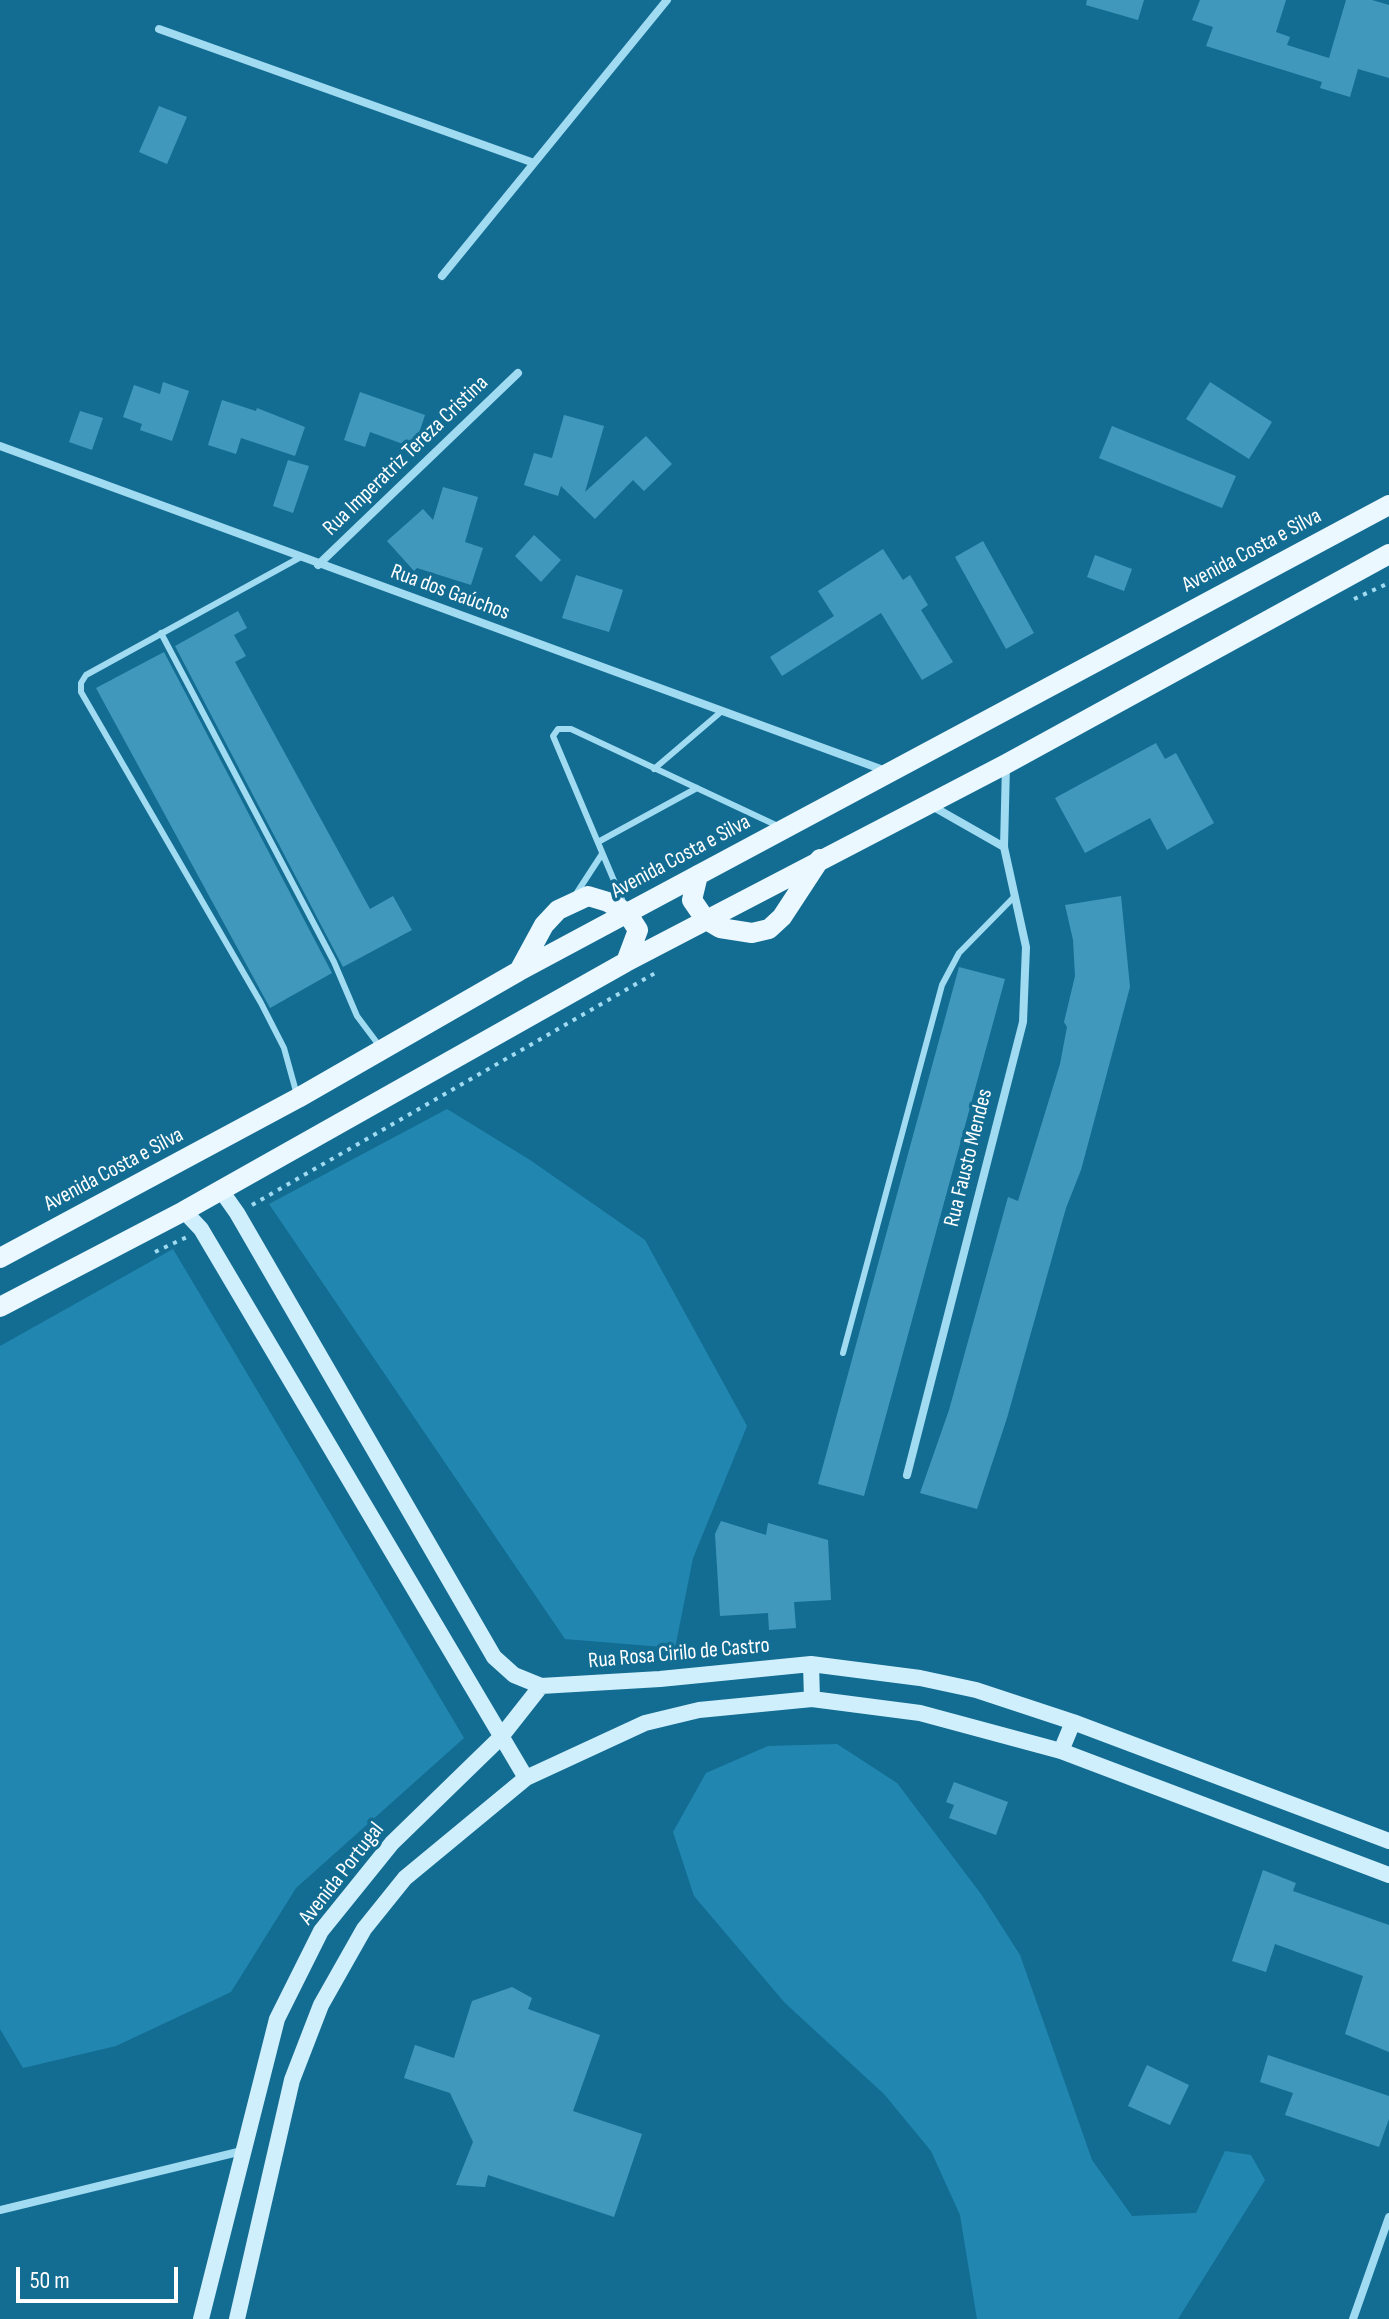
<!DOCTYPE html>
<html>
<head>
<meta charset="utf-8">
<style>
	body { margin:0 }
	#map { position:relative; width:1389px; height:2319px; overflow:hidden; background:#136d93; font-family:"Sofia Sans Condensed",sans-serif }
	canvas { display:block }
	.scale { position:absolute; left:16px; top:2267px; width:162px; height:36px; box-sizing:border-box; border:4px solid #fff; border-top:0; padding-left:10px; font-size:24px; line-height:28px; white-space:nowrap; color:#fff; -webkit-text-stroke:6px #136d93; paint-order:stroke }
</style>
</head>
<body>
<div id="map">
<canvas width="1389" height="2319"></canvas>
<div class="scale">50 m</div>
</div>
<script>
const c = document.querySelector('canvas').getContext('2d');
c.lineJoin = 'round';
function fill(path, color) { c.fillStyle = color; c.fill(path, 'evenodd'); }
const poly = rows => new Path2D(rows.map(r => 'M' + r).join(''));
function trace(path, color, width, dash) { c.strokeStyle = color; c.lineWidth = width; c.lineCap = dash ? 'butt' : 'round'; c.setLineDash(dash || []); c.stroke(path); }
function write(font, color, halo, rows, align = 'center') {
  c.font = font + ' "Sofia Sans Condensed",sans-serif'; c.lineWidth = 7; c.setLineDash([]); c.textBaseline = 'middle'; c.strokeStyle = halo; c.fillStyle = color; for (const [text, x, y, turn = 0] of rows) {
    c.save(); c.translate(x, y); c.rotate((+turn || 0) * Math.PI / 180); c.textAlign = isNaN(turn) ? turn : align; if (halo) c.strokeText(text, 0, 0); c.fillText(text, 0, 0); c.restore();
  }
}
const green = poly([
	[447,1109,530,1160,645,1240,747,1426,693,1558,675,1648,565,1639,269,1204],
	[173,1249,464,1738,296,1888,231,1992,116,2046,23,2068,0,2029,0,1346],
	[837,1744,897,1783,981,1894,1020,1955,1092,2160,1132,2216,1196,2213,1225,2151,1251,2155,1265,2180,1178,2319,977,2319,960,2215,931,2151,884,2094,785,2003,694,1896,673,1832,706,1773,768,1746]
]);
const building = poly([
	[1087,0,1144,0,1138,20,1086,5],
	[1200,0,1286,0,1276,32,1290,37,1287,45,1329,58,1346,0,1372,0,1389,5,1389,78,1358,69,1350,97,1320,88,1322,82,1206,46,1213,27,1192,20],
	[159,106,187,117,167,164,139,152],
	[163,382,189,391,172,441,140,430,142,424,123,417,134,385,160,394],
	[1210,382,1272,422,1249,459,1186,419],
	[360,392,425,415,414,448,370,432,365,447,344,440],
	[222,400,256,411,257,408,305,427,295,456,241,438,236,454,208,445],
	[80,411,103,418,92,450,69,442],
	[564,415,604,426,585,492,646,436,672,464,644,491,633,480,595,519,561,486,558,496,524,485,534,453,552,458],
	[1112,426,1236,476,1222,508,1099,458],
	[288,460,309,466,293,513,273,506],
	[443,487,478,497,465,542,483,548,471,585,417,568,414,571,387,541,423,509,433,520],
	[534,535,561,560,541,582,515,556],
	[983,541,1034,633,1006,649,955,557],
	[883,549,903,580,910,575,928,605,921,610,953,662,922,680,881,613,782,676,770,657,834,616,818,591],
	[1095,555,1132,569,1124,591,1087,577],
	[576,575,623,590,609,632,562,618],
	[238,611,247,628,234,635,246,656,235,662,370,909,393,896,412,930,343,967,175,646],
	[164,652,332,973,270,1008,96,688],
	[1156,743,1165,759,1176,753,1214,823,1167,850,1150,818,1085,853,1055,798],
	[1121,896,1130,987,1081,1170,1066,1208,1007,1418,977,1509,920,1493,949,1410,1008,1197,1018,1201,1060,1064,1067,1027,1064,1022,1075,976,1073,940,1065,905],
	[959,967,1005,979,864,1496,818,1484],
	[721,1521,766,1535,768,1523,828,1540,831,1600,794,1602,796,1628,769,1630,768,1613,720,1616,715,1534],
	[954,1782,1008,1802,996,1835,949,1818,954,1805,946,1802],
	[1263,1870,1296,1883,1293,1891,1389,1925,1389,2052,1345,2034,1363,1976,1275,1944,1266,1972,1232,1961],
	[512,1987,532,1998,528,2009,600,2035,573,2111,642,2134,614,2217,488,2175,485,2187,456,2185,473,2142,450,2093,404,2078,415,2045,454,2058,472,2001],
	[1268,2055,1389,2096,1389,2119,1379,2147,1285,2115,1293,2093,1260,2082],
	[1147,2065,1189,2085,1170,2125,1128,2106]
]);
const path = poly([
	[1354,599,1389,583],
	[252,1205,657,972],
	[155,1252,187,1237]
]);
const lane = poly([
	[161,633,334,962,357,1016,381,1048],
	[654,769,722,711],
	[598,842,697,788],
	[576,894,602,854],
	[623,902,553,736,558,729,571,729,780,827],
	[297,1095,284,1048,261,1003,81,692,81,683,86,675,299,558],
	[843,1353,942,985,959,953,1015,896]
]);
const street = poly([
	[159,29,534,163],
	[442,276,667,0],
	[0,446,886,771],
	[318,565,518,373],
	[932,806,1004,847],
	[907,1475,1023,1022,1026,947,1004,847,1006,765],
	[0,2210,242,2151],
	[1353,2319,1389,2217]
]);
const secondary = poly([
	[220,1189,237,1213,494,1657,514,1675,541,1686,660,1679,811,1664,920,1678,976,1690,1073,1722,1389,1841],
	[184,1211,201,1229,526,1778,645,1723,699,1710,812,1699,920,1713,1061,1751,1389,1875],
	[811,1664,812,1699],
	[1061,1751,1073,1722],
	[201,2319,277,2019,321,1931,392,1843,500,1738,541,1686],
	[237,2319,292,2080,321,2005,364,1929,405,1878,526,1778]
]);
const primary = poly([
	[698,875,692,900,705,919,720,928,752,933,769,929,782,917,820,859],
	[519,971,544,925,558,910,588,896,608,902,627,913,638,930,626,962],
	[0,1258,298,1098,519,971,1389,505],
	[0,1307,184,1211,626,962,1006,764,1389,554]
]);
const streetNames = [
	["Rua Imperatriz Tereza Cristina",406,456,-44],
	["Avenida Costa e Silva",1252,551,-28],
	["Rua dos Gaúchos",450,593,20],
	["Avenida Costa e Silva",681,857,-28],
	["Rua Fausto Mendes",969,1158,-76],
	["Avenida Costa e Silva",114,1170,-28],
	["Rua Rosa Cirilo de Castro",679,1654,-5],
	["Avenida Portugal",342,1874,-52]
];
fill(green, '#2287b0');
fill(building, '#4099bd');
trace(path, '#a1dbf2', 4, [4, 6]);
trace(lane, '#a1dbf2', 6);
trace(street, '#a1dbf2', 8);
trace(secondary, '#d0effc', 16);
trace(primary, '#ecf8ff', 20);
write('22px', '#fff', '#136d93', streetNames);
</script>
</body>
</html>
